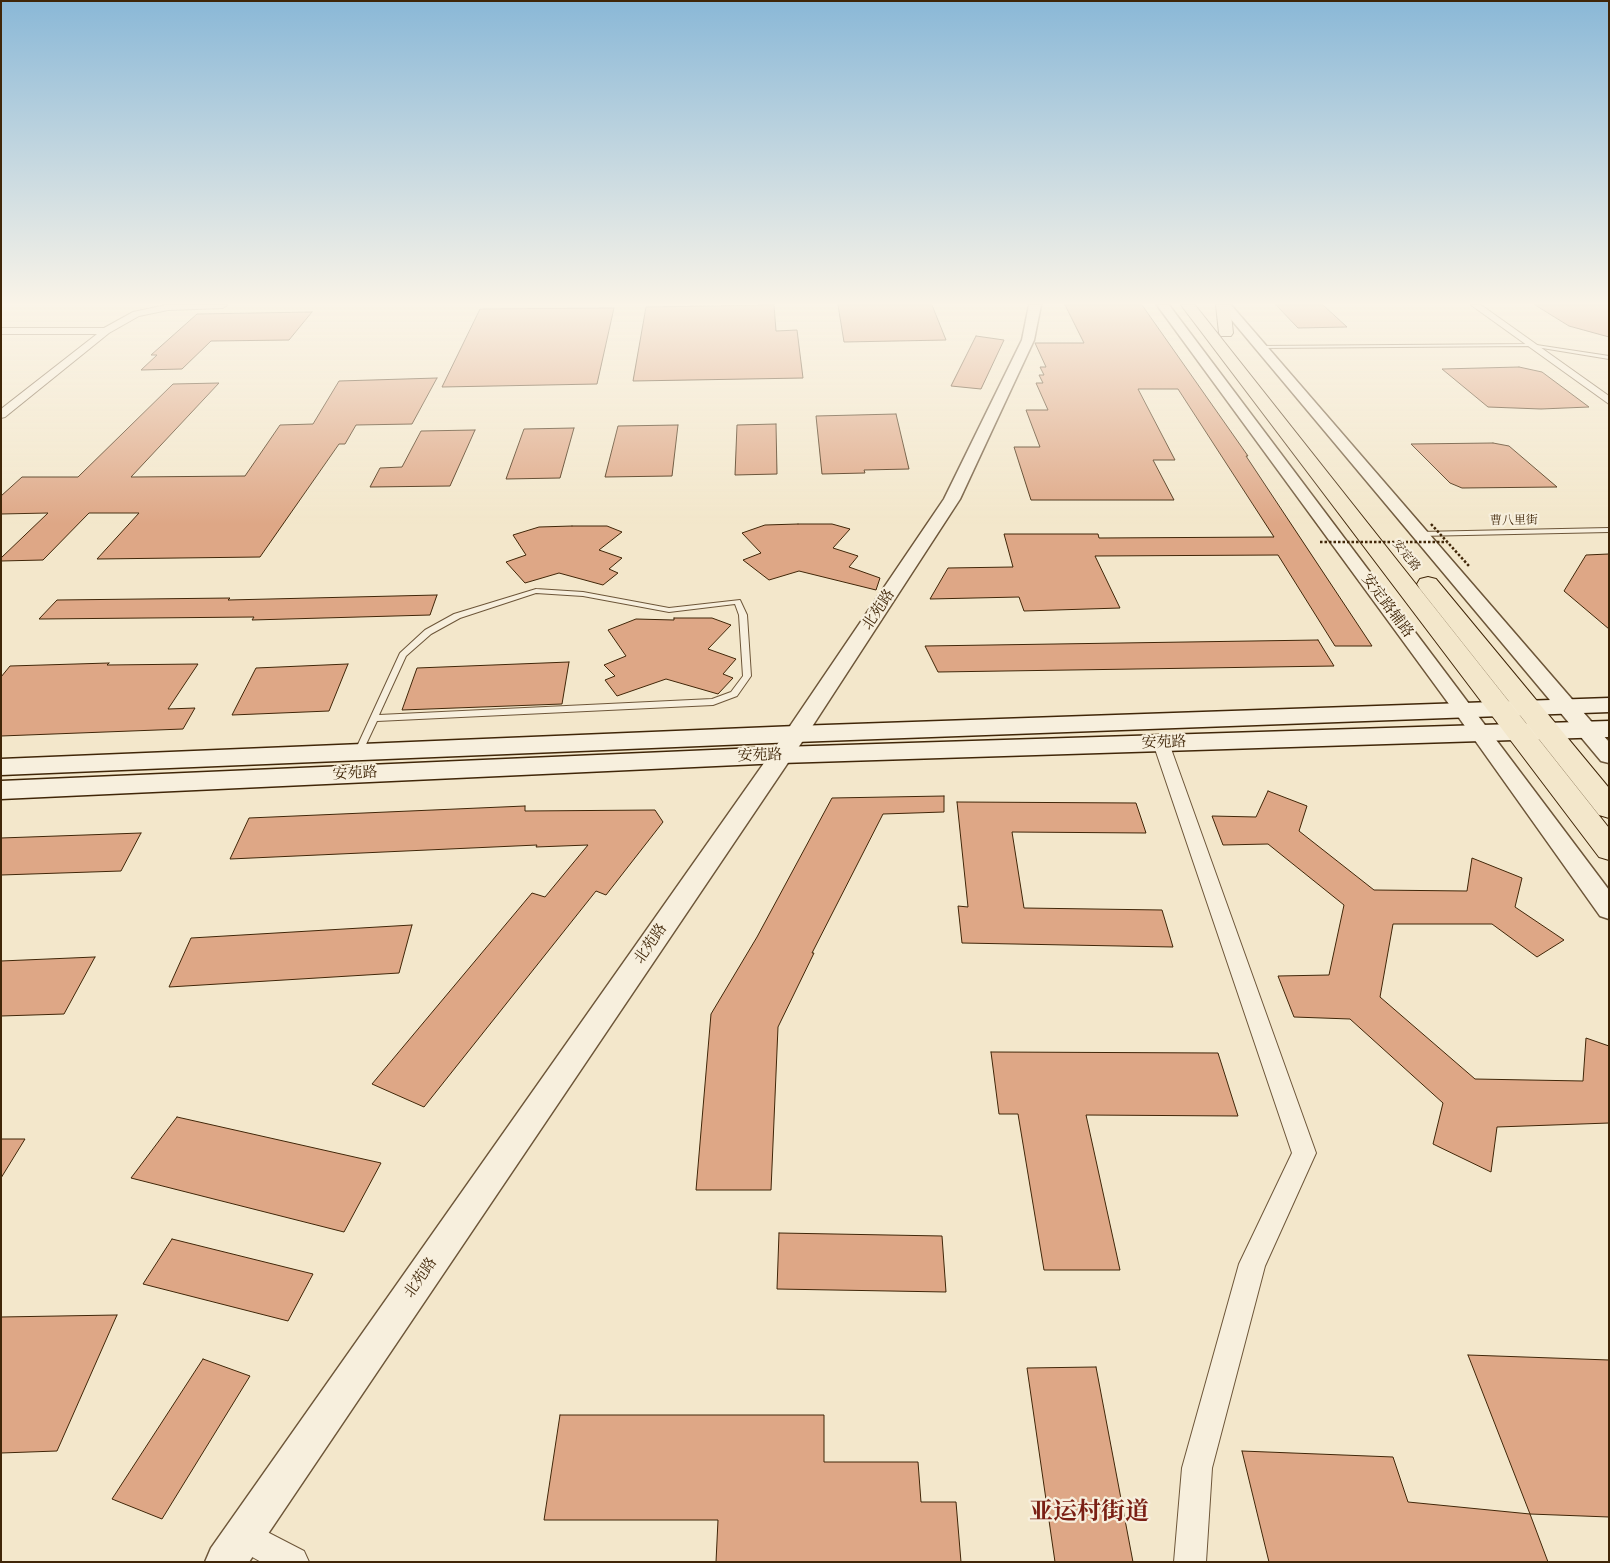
<!DOCTYPE html>
<html>
<head>
<meta charset="utf-8">
<style>
	body { margin:0 }
	#map { position:relative; width:1610px; height:1563px; overflow:hidden; background:#f3e7cb; font-family:Alegreya,serif }
	canvas { display:block }
	.frame { position:absolute; inset:0; border:2px solid #402608; pointer-events:none }
</style>
</head>
<body>
<div id="map">
<canvas width="1610" height="1563"></canvas>
<div class="frame"></div>
</div>
<script>
const c = document.querySelector('canvas').getContext('2d');
c.lineJoin = 'round';
function fill(path, color) { c.fillStyle = color; c.fill(path, 'evenodd'); }
const poly = rows => new Path2D(rows.map(r => 'M' + r).join(''));
function trace(path, color, width, dash) { c.strokeStyle = color; c.lineWidth = width; c.lineCap = dash ? 'butt' : 'round'; c.setLineDash(dash || []); c.stroke(path); }
function write(font, color, halo, rows, align = 'center') {
  c.font = font + ' Alegreya,"Noto Serif SC",serif'; c.lineWidth = 4.5; c.setLineDash([]); c.textBaseline = 'middle'; c.strokeStyle = halo; c.fillStyle = color; for (const [text, x, y, turn = 0] of rows) {
    c.save(); c.translate(x, y); c.rotate((+turn || 0) * Math.PI / 180); c.textAlign = isNaN(turn) ? turn : align; if (halo) c.strokeText(text, 0, 0); c.fillText(text, 0, 0); c.restore();
  }
}
const building = poly([
	[774,305,776,331,797,330,803,378,633,381,646,307,774,305],
	[838,305,932,305,946,340,844,342,838,305],
	[1065,305,1142,305,1248,456,1246,456,1372,646,1335,646,1278,555,1095,556,1120,608,1024,611,1019,597,930,599,948,568,1013,567,1004,534,1098,534,1099,538,1274,537,1178,389,1138,389,1175,460,1153,460,1174,500,1031,500,1014,447,1040,447,1026,410,1048,410,1036,383,1043,383,1039,375,1044,375,1040,367,1046,367,1035,343,1084,343,1065,305],
	[1276,305,1323,305,1347,327,1298,328,1276,305],
	[1535,305,1609,305,1609,337,1569,326,1535,305],
	[614,308,597,384,442,387,480,309,614,308],
	[312,312,289,340,211,341,182,369,141,370,157,355,151,355,197,314,312,312],
	[976,336,1004,340,981,389,951,386,976,336],
	[1519,367,1542,372,1589,407,1541,409,1488,407,1442,369,1519,367],
	[437,378,412,424,356,425,345,444,339,444,260,557,97,559,139,513,89,513,43,560,1,561,1,558,48,513,1,514,1,496,22,477,78,477,173,384,219,383,131,477,245,476,280,425,313,424,339,381,437,378],
	[896,414,909,469,864,470,865,473,822,474,816,416,896,414],
	[776,424,777,474,735,475,737,425,776,424],
	[678,425,672,476,605,477,618,426,678,425],
	[574,428,560,478,506,479,524,429,574,428],
	[475,430,450,486,370,487,380,468,402,467,421,431,475,430],
	[1493,443,1509,446,1557,487,1462,488,1450,483,1411,444,1493,443],
	[798,524,832,524,850,529,833,548,858,556,849,567,880,578,876,590,799,571,769,580,743,560,761,553,742,533,765,525,798,524],
	[572,526,607,526,622,532,599,550,622,558,609,569,618,573,603,585,559,573,525,583,506,562,526,555,513,535,539,527,572,526],
	[1609,554,1609,629,1564,591,1586,555,1609,554],
	[437,595,430,615,252,620,254,617,39,619,57,600,230,598,228,600,437,595],
	[674,618,712,618,731,625,708,649,736,659,723,674,733,678,718,694,666,679,617,696,605,680,615,676,604,665,626,656,608,630,636,619,674,620,674,618],
	[1318,640,1334,666,938,672,925,646,1318,640],
	[569,662,562,704,402,710,417,668,569,662],
	[109,663,107,665,198,664,168,709,195,708,183,729,1,736,1,677,10,666,109,663],
	[348,664,329,711,232,715,256,668,348,664],
	[1268,791,1307,806,1299,831,1374,890,1467,891,1472,858,1522,878,1515,907,1564,940,1537,957,1492,924,1393,924,1380,997,1475,1079,1583,1081,1586,1038,1609,1046,1609,1123,1497,1127,1491,1172,1433,1144,1443,1103,1350,1019,1294,1017,1278,976,1329,975,1344,905,1268,844,1223,845,1212,816,1256,817,1268,791],
	[944,796,944,812,883,814,812,953,814,953,778,1027,771,1190,696,1190,711,1014,757,937,832,798,944,796],
	[957,802,1136,803,1146,833,1012,832,1024,908,1162,910,1173,947,962,943,958,906,968,907,957,802],
	[525,806,525,811,655,810,663,822,606,895,596,891,424,1107,372,1084,532,893,545,897,588,845,536,847,537,845,230,859,249,818,525,806],
	[141,833,121,871,1,875,1,838,141,833],
	[412,925,399,973,169,987,191,938,412,925],
	[95,957,64,1014,1,1016,1,961,95,957],
	[991,1052,1218,1053,1238,1116,1086,1115,1120,1270,1044,1270,1018,1114,999,1114,991,1052],
	[177,1117,381,1163,344,1232,131,1178,177,1117],
	[1,1139,25,1139,1,1178,1,1139],
	[779,1233,942,1236,946,1292,777,1289,779,1233],
	[172,1239,313,1274,288,1321,143,1284,172,1239],
	[117,1315,57,1451,1,1453,1,1317,117,1315],
	[1468,1355,1609,1360,1609,1517,1530,1514,1468,1355],
	[203,1359,250,1376,162,1519,112,1499,203,1359],
	[1096,1367,1133,1562,1055,1562,1027,1368,1096,1367],
	[560,1415,824,1415,824,1462,918,1462,921,1502,956,1502,961,1562,716,1562,718,1520,544,1520,560,1415],
	[1242,1451,1393,1457,1408,1502,1530,1514,1548,1562,1269,1562,1242,1451]
]);
const service = poly([
	[1530,344,1609,356,1609,359,1530,346,1261,348,1259,347,1261,346,1530,344],
	[1609,528,1609,532,1419,536,1416,534,1419,532,1609,528],
	[536,589,583,592,669,608,740,600,747,615,751,676,737,696,713,705,377,721,361,755,355,755,354,753,400,653,425,630,454,614,536,589],
	[536,593,583,596,669,612,735,604,739,615,743,676,731,692,712,699,379,715,406,656,431,634,460,618,536,593]
]);
const minor = poly([
	[166,305,227,305,223,308,168,310,139,316,109,333,5,417,1,418,1,409,97,334,1,334,1,328,104,328,133,312,166,305],
	[1471,305,1481,305,1609,396,1609,404,1471,305],
	[1161,737,1167,739,1169,743,1316,1153,1265,1266,1212,1468,1206,1562,1174,1562,1182,1468,1239,1264,1292,1153,1153,743,1155,739,1161,737],
	[244,1520,304,1551,309,1562,261,1562,233,1546,229,1535,233,1524,244,1520]
]);
const tertiary = poly([
	[1029,305,1041,305,1034,340,960,499,804,739,249,1562,205,1562,211,1548,788,729,944,499,1022,340,1029,305],
	[1157,305,1169,305,1609,890,1609,919,1600,916,1457,715,1157,305],
	[1219,305,1231,305,1609,742,1609,763,1601,761,1219,305]
]);
const secondary = poly([
	[1609,698,1609,712,796,742,1,775,1,759,796,726,1609,698],
	[1609,721,1609,737,781,763,1,799,1,781,781,747,1609,721]
]);
const primary = poly([
	[1181,305,1195,305,1609,828,1609,860,1599,857,1181,305],
	[1216,305,1230,305,1233,333,1231,336,1221,336,1219,333,1216,305],
	[1428,577,1436,579,1609,788,1609,818,1599,815,1420,589,1417,584,1420,579,1428,577]
]);
const pathBridge = poly([
	[1431,524,1469,566],
	[1320,542,1448,542]
]);
const farStreetnames = [
	["曹八里街",1514,521,-1],
	["安定路",1406,556,51]
];
const streetNames = [
	["安定路辅路",1387,606,53],
	["北苑路",879,610,-56],
	["安苑路",1164,743,-2],
	["安苑路",760,756,-2],
	["安苑路",355,774,-3],
	["北苑路",651,944,-55],
	["北苑路",421,1278,-55]
];
const nearDistrictnames = [
	["亚运村街道",1089,1513]
];
fill(building, '#dea786');
trace(building, '#402608', 1);
trace(service, '#6d5639', 2);
trace(minor, '#6d5639', 2);
trace(tertiary, '#6d5639', 3);
trace(secondary, '#402608', 3);
trace(primary, '#402608', 2);
fill(service, '#f7efdd');
fill(minor, '#f7efdd');
fill(tertiary, '#f7efdd');
fill(secondary, '#f7efdd');
fill(primary, '#f3e7cb');
trace(pathBridge, '#402608', 2.5, [2.5, 2]);
const sky = c.createLinearGradient(0, 0, 0, 524);
sky.addColorStop(0, '#8ab8d7');
sky.addColorStop(0.58, '#faf4e8');
sky.addColorStop(1, '#faf4e800');
c.fillStyle = sky;
c.fillRect(0, 0, 1610, 524);
write('12px', '#402608', '#f7efdd', farStreetnames);
write('15px', '#402608', '#f7efdd', streetNames);
write('bold 24px', '#7a1f14', '#f7efdd', nearDistrictnames);
</script>
</body>
</html>
